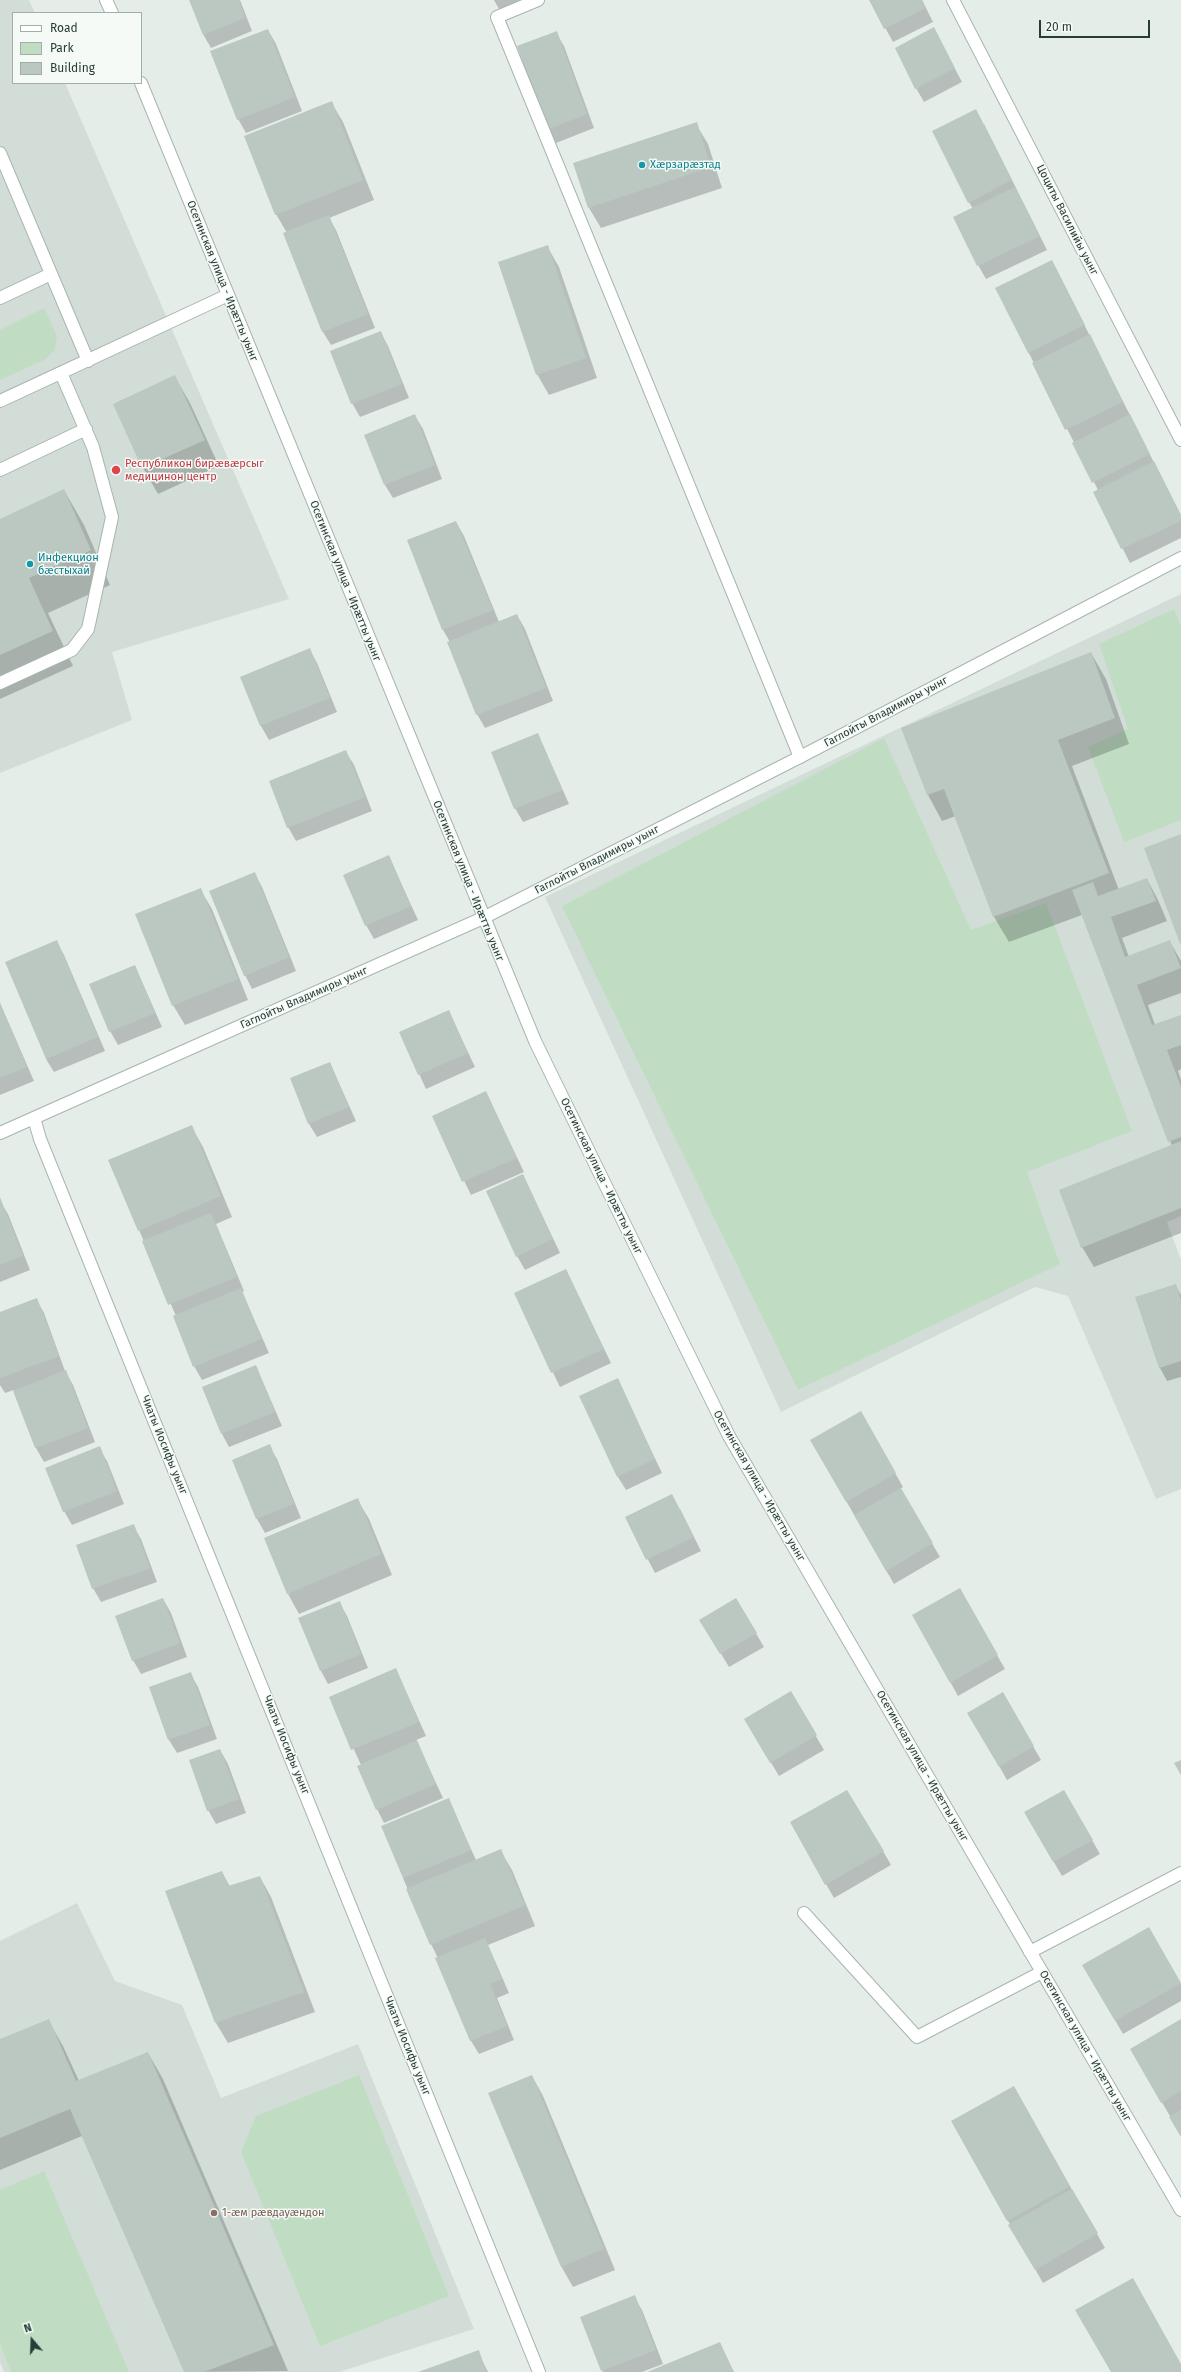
<!DOCTYPE html>
<html>
<head>
<meta charset="utf-8">
<style>
	body { margin:0 }
	#map { position:relative; width:1181px; height:2372px; overflow:hidden; background:#e5ede9; font-family:"Fira Sans",sans-serif }
	canvas { display:block }
	.legend { position:absolute; left:12px; top:12px; width:130px; height:72px; box-sizing:border-box; background:#f5faf7; border:1px solid #a2afa9; margin:0; padding:5px 7px; list-style:none; font-size:12px; color:#253e35 }
	.legend li { display:flex; align-items:center; gap:8px; height:20px }
	.legend b { width:20px; border:1px solid #a2afa9 }
	.north { position:absolute; left:12px; top:2320px; width:40px; height:40px; -webkit-text-stroke:3px #f5faf7; paint-order:stroke; rotate:341deg; font-size:11px; font-weight:700; line-height:16px; text-align:center; color:#253e35 }
	.north::after { content:''; display:block; margin:auto; width:14px; height:18px; background:#253e35; clip-path:polygon(50% 0,100% 100%,50% 72%,0 100%) }
	.scale { position:absolute; left:1039px; top:20px; width:111px; height:18px; box-sizing:border-box; border:2px solid #253e35; border-top:0; padding-left:5px; font-size:12px; line-height:14px; white-space:nowrap; color:#253e35; -webkit-text-stroke:3px #f5faf7; paint-order:stroke }
</style>
</head>
<body>
<div id="map">
<canvas width="1181" height="2372"></canvas>
<ul class="legend">
<li><b style="height:5px;background:#fff"></b>Road</li>
<li><b style="height:11px;background:#c0ddc4"></b>Park</li>
<li><b style="height:11px;background:#bac8c1"></b>Building</li>
</ul>
<div class="north">N</div>
<div class="scale">20 m</div>
</div>
<script>
const c = document.querySelector('canvas').getContext('2d');
c.lineJoin = 'round';
function fill(path, color) { c.fillStyle = color; c.fill(path, 'evenodd'); }
const poly = rows => new Path2D(rows.map(r => 'M' + r).join(''));
function trace(path, color, width, dash) { c.strokeStyle = color; c.lineWidth = width; c.lineCap = dash ? 'butt' : 'round'; c.setLineDash(dash || []); c.stroke(path); }
function write(font, color, halo, rows, align = 'center') {
  c.font = font + ' "Fira Sans",sans-serif'; c.lineWidth = 3; c.setLineDash([]); c.textBaseline = 'middle'; c.strokeStyle = halo; c.fillStyle = color; for (const [text, x, y, turn = 0] of rows) {
    c.save(); c.translate(x, y); c.rotate((+turn || 0) * Math.PI / 180); c.textAlign = isNaN(turn) ? turn : align; if (halo) c.strokeText(text, 0, 0); c.fillText(text, 0, 0); c.restore();
  }
}
const built = poly([
	[0,0,29,0,35,13,13,13,13,83,65,83,289,599,112,652,132,720,0,773],
	[1181,594,1181,1216,1167,1222,1181,1260,1181,1489,1156,1499,1068,1296,1035,1287,781,1412,545,897],
	[77,1903,115,1981,182,2005,221,2098,358,2044,474,2329,339,2372,4,2372,0,2362,0,1941]
]);
const green = poly([
	[44,308,57,336,55,349,46,359,0,380,0,330],
	[1174,609,1181,627,1181,820,1124,842,1088,747,1128,729,1099,644],
	[884,738,971,930,1046,903,1132,1131,1027,1172,1060,1264,798,1390,562,906],
	[359,2075,449,2296,320,2346,241,2152,256,2116],
	[44,2171,129,2372,11,2372,0,2344,0,2190]
]);
const shadow = poly([
	[190,0,240,0,252,31,211,48,203,34],
	[494,0,530,0,500,11],
	[870,0,922,0,933,22,893,42],
	[934,29,962,82,924,102,916,88],
	[268,30,276,44,302,111,246,133,238,119],
	[556,33,564,46,594,128,556,143,548,129],
	[331,102,343,122,374,200,329,218,336,230,375,328,331,345,323,332,287,233,276,214],
	[696,124,708,144,722,188,601,228,589,208],
	[984,124,1047,250,986,279,978,265,973,209,969,202],
	[547,246,559,267,597,378,549,395,537,374],
	[1052,261,1181,516,1181,538,1130,563,1094,492,1098,490,996,288],
	[381,333,388,346,409,398,360,417,352,403],
	[175,377,190,403,219,466,158,494,143,468,114,404],
	[415,416,423,429,442,479,393,498,385,485],
	[64,490,84,525,110,585,48,613,73,666,0,699,0,520],
	[456,522,464,536,499,622,517,615,525,629,553,701,485,728,477,714,450,642,443,630,408,541],
	[309,649,317,663,337,712,269,740,261,726,241,677],
	[1091,653,1106,679,1129,744,1072,766,1119,890,1147,879,1158,900,1167,921,1122,938,1129,957,1170,942,1181,961,1181,993,1148,1005,1155,1025,1181,1016,1181,1069,1178,1071,1181,1080,1181,1233,1094,1267,1082,1247,1172,1146,1082,915,1009,942,994,917,956,816,942,821,928,795,902,729],
	[538,734,569,804,523,822,515,808],
	[346,752,354,765,372,811,296,841,288,827],
	[389,857,418,920,374,939,366,925],
	[255,874,262,887,296,971,252,989,245,975],
	[200,889,212,909,248,1000,185,1025,173,1005],
	[56,941,64,955,105,1051,54,1072,46,1059],
	[135,966,162,1027,118,1045,110,1031],
	[0,1003,34,1081,0,1095],
	[449,1012,475,1067,426,1089,400,1032],
	[330,1063,356,1121,317,1137,309,1124,291,1079],
	[486,1093,524,1172,471,1195,433,1116],
	[191,1126,203,1147,232,1217,216,1224,244,1291,242,1292,269,1353,202,1380,194,1366,176,1316,139,1230],
	[523,1175,560,1253,525,1270,517,1256],
	[0,1201,8,1214,30,1270,0,1282],
	[566,1270,611,1363,560,1387,515,1294],
	[1175,1285,1181,1295,1181,1377,1167,1381,1160,1368],
	[36,1299,44,1313,65,1371,73,1385,95,1442,44,1462,36,1448,14,1390,5,1393,0,1385,0,1313],
	[256,1366,282,1426,229,1447,222,1434],
	[617,1379,662,1473,626,1490,618,1477],
	[861,1413,903,1487,900,1489,940,1557,894,1584,811,1440],
	[269,1446,277,1459,301,1518,265,1533,257,1519,233,1461],
	[99,1448,107,1461,124,1504,72,1525,64,1511],
	[357,1499,369,1519,392,1575,299,1614,288,1594],
	[680,1509,701,1551,655,1573,626,1518],
	[133,1526,141,1539,157,1582,101,1602,93,1588],
	[959,1589,1005,1669,958,1696,914,1616],
	[163,1599,171,1613,187,1657,141,1674,133,1660],
	[736,1599,764,1647,729,1667,701,1620],
	[339,1602,347,1616,368,1668,328,1684,321,1671],
	[396,1669,426,1736,416,1740,443,1798,384,1823,377,1809,361,1765,330,1697],
	[190,1673,198,1687,217,1739,177,1753,169,1740,150,1688],
	[790,1692,824,1750,779,1776,745,1719],
	[1003,1694,1041,1760,1007,1780,969,1713],
	[220,1750,228,1764,246,1813,216,1824,208,1810],
	[1064,1791,1100,1854,1062,1876,1025,1813],
	[448,1799,476,1860,500,1850,512,1870,535,1926,488,1945,509,1993,497,1998,514,2040,479,2054,471,2041,438,1958,431,1944,403,1878],
	[791,1823,883,1851,891,1865,834,1898],
	[222,1872,230,1887,260,1877,271,1897,315,2012,228,2043,216,2023,167,1892],
	[1149,1929,1181,1984,1181,2001,1123,2034,1084,1966],
	[48,2020,63,2046,79,2081,148,2053,163,2079,288,2371,185,2372,82,2136,0,2170,0,2040],
	[1181,2020,1181,2135,1131,2049],
	[532,2076,543,2096,615,2270,573,2287,561,2266],
	[1025,2107,1105,2248,1043,2283,952,2121],
	[634,2297,642,2310,663,2364,642,2372,603,2372,581,2318],
	[720,2343,734,2372,649,2372],
	[478,2352,488,2372,420,2372]
]);
const building = poly([
	[189,0,239,0,245,18,203,35],
	[869,0,922,0,926,8,884,29],
	[934,27,955,68,915,89,895,48],
	[268,29,295,97,237,120,210,51],
	[557,31,587,114,547,130,517,46],
	[332,101,363,180,275,215,244,136],
	[976,109,1012,180,968,203,932,131],
	[697,122,711,167,588,208,573,163],
	[1015,187,1040,236,977,266,953,217],
	[329,215,368,314,322,332,283,233],
	[548,245,586,358,536,375,498,262],
	[1052,260,1085,325,1028,353,995,288],
	[381,331,402,384,351,404,330,351],
	[1090,334,1123,402,1065,430,1032,363],
	[175,375,205,440,142,468,113,404],
	[415,414,435,465,384,485,364,435],
	[1130,414,1150,454,1092,483,1072,443],
	[1154,461,1181,515,1181,521,1121,549,1093,492],
	[64,489,91,550,29,578,53,631,0,655,0,519],
	[456,521,493,610,442,630,407,540],
	[517,614,546,688,476,715,447,642],
	[310,648,330,698,260,726,240,677],
	[1091,652,1115,718,1058,740,1109,873,993,917,944,789,927,795,901,728],
	[538,733,562,790,514,809,491,752],
	[346,750,365,797,287,828,269,781],
	[1181,834,1181,946,1144,848],
	[389,855,411,906,365,926,343,875],
	[255,872,289,957,244,976,209,891],
	[1147,878,1156,901,1111,917,1125,957,1170,940,1181,968,1137,985,1152,1025,1181,1015,1181,1045,1167,1050,1181,1087,1181,1137,1168,1142,1072,890,1093,882,1098,896],
	[201,888,238,979,172,1006,135,914],
	[57,940,98,1037,46,1059,5,962],
	[135,965,155,1013,109,1032,89,984],
	[0,1003,27,1067,0,1078],
	[449,1010,468,1053,418,1075,399,1032],
	[330,1062,349,1107,308,1124,290,1078],
	[486,1091,517,1158,462,1182,432,1116],
	[192,1125,221,1196,138,1231,108,1160],
	[1181,1141,1181,1208,1081,1248,1059,1190],
	[523,1174,553,1239,516,1257,486,1191],
	[0,1197,23,1256,0,1265],
	[211,1213,237,1277,168,1305,142,1241],
	[566,1269,604,1349,551,1373,514,1293],
	[1176,1284,1181,1300,1181,1361,1159,1368,1135,1297],
	[241,1288,262,1339,193,1367,173,1316],
	[37,1298,59,1356,0,1378,0,1312],
	[256,1365,275,1412,221,1434,202,1387],
	[66,1370,88,1428,35,1448,13,1391],
	[618,1378,655,1459,617,1477,579,1396],
	[861,1411,896,1473,846,1502,810,1440],
	[270,1444,294,1504,256,1519,232,1460],
	[100,1446,117,1491,63,1512,45,1468],
	[901,1488,933,1543,886,1571,854,1515],
	[672,1494,694,1537,646,1560,625,1517],
	[358,1498,381,1554,287,1594,264,1538],
	[134,1524,150,1568,92,1589,76,1545],
	[960,1588,998,1655,950,1683,912,1615],
	[163,1598,180,1643,132,1661,115,1616],
	[736,1598,757,1633,720,1654,699,1620],
	[340,1601,361,1654,320,1671,298,1618],
	[396,1668,419,1722,351,1750,329,1697],
	[191,1672,210,1725,168,1740,149,1687],
	[791,1691,817,1735,770,1763,744,1719],
	[1003,1692,1034,1746,999,1767,967,1713],
	[417,1740,436,1784,376,1810,357,1766],
	[220,1749,239,1799,207,1811,189,1760],
	[1181,1760,1181,1775,1174,1763],
	[847,1790,884,1851,825,1885,790,1822],
	[1064,1790,1093,1840,1053,1862,1024,1812],
	[449,1798,471,1850,403,1878,381,1826],
	[501,1849,525,1905,430,1945,406,1889],
	[222,1871,228,1886,260,1876,304,1992,215,2023,165,1891],
	[1149,1927,1181,1983,1115,2021,1082,1965],
	[485,1938,502,1979,490,1984,507,2026,470,2041,435,1958],
	[49,2019,76,2081,148,2052,274,2345,204,2372,184,2372,70,2109,0,2138,0,2039],
	[1181,2019,1181,2091,1161,2103,1130,2049],
	[532,2075,604,2249,561,2267,488,2093],
	[1014,2086,1070,2186,1007,2221,951,2121],
	[1181,2110,1181,2137,1169,2117],
	[1072,2189,1098,2233,1035,2270,1008,2225],
	[1133,2278,1181,2364,1181,2372,1111,2372,1075,2310],
	[635,2295,656,2350,601,2371,580,2317],
	[720,2342,733,2372,647,2372],
	[479,2350,486,2372,418,2372]
]);
const service = poly([
	[538,0,497,17,800,757],
	[0,153,88,361],
	[0,298,51,274],
	[0,401,228,295],
	[0,470,86,429],
	[0,683,72,650,88,629,112,517,93,447,61,373],
	[804,1913,917,2037,1042,1972]
]);
const minor = poly([
	[953,0,1181,440],
	[34,1118,40,1139,539,2372],
	[0,1133,483,918,800,757,1181,558],
	[1030,1952,1181,1873]
]);
const tertiary = poly([
	[106,0,112,13],
	[141,83,535,1041,599,1172,729,1436,1181,2210]
]);
const markers = [
	[642,165,4,"#0f9aa8"],
	[116,470,5,"#e0444e"],
	[30,564,4,"#0f9aa8"],
	[214,2213,4,"#8d6e63"]
];
const cultureNames = [
	["Хæрзарæзтад",650,165],
	["Инфекцион",38,558],
	["бæстыхай",38,571]
];
const streetNames = [
	["Цоциты Василийы уынг",1067,220,63],
	["Осетинская улица - Ирæтты уынг",222,281,68],
	["Осетинская улица - Ирæтты уынг",345,581,68],
	["Гаглойты Владимиры уынг",886,712,-28],
	["Гаглойты Владимиры уынг",597,860,-27],
	["Осетинская улица - Ирæтты уынг",468,881,68],
	["Гаглойты Владимиры уынг",304,998,-24],
	["Осетинская улица - Ирæтты уынг",601,1176,64],
	["Чиаты Иосифы уынг",164,1445,68],
	["Осетинская улица - Ирæтты уынг",759,1486,60],
	["Чиаты Иосифы уынг",286,1745,68],
	["Осетинская улица - Ирæтты уынг",922,1766,60],
	["Чиаты Иосифы уынг",407,2046,68],
	["Осетинская улица - Ирæтты уынг",1085,2046,60]
];
const healthNames = [
	["Республикон бирæвæрсыг",125,464],
	["медицинон центр",125,477]
];
const educationNames = [
	["1-æм рӕвдауӕндон",222,2213]
];
fill(built, '#d3ddd7');
fill(green, '#c0ddc4');
fill(shadow, '#0003');
fill(building, '#bac8c1');
trace(service, '#a8b5af', 14);
trace(minor, '#a8b5af', 14);
trace(tertiary, '#a8b5af', 14);
trace(service, '#fff', 12);
trace(minor, '#fff', 12);
trace(tertiary, '#fff', 12);
for (const [x, y, r, color] of markers) { const dot = new Path2D(); dot.arc(x, y, r, 0, 2 * Math.PI); c.fillStyle = color; c.fill(dot); trace(dot, '#f5faf7', 1.5); }
write('11px', '#0d838f', '#f5faf7', cultureNames, 'left');
write('11px', '#253e35', '#f5faf7', streetNames);
write('11px', '#be3a42', '#f5faf7', healthNames, 'left');
write('11px', '#785e54', '#f5faf7', educationNames, 'left');
</script>
</body>
</html>
